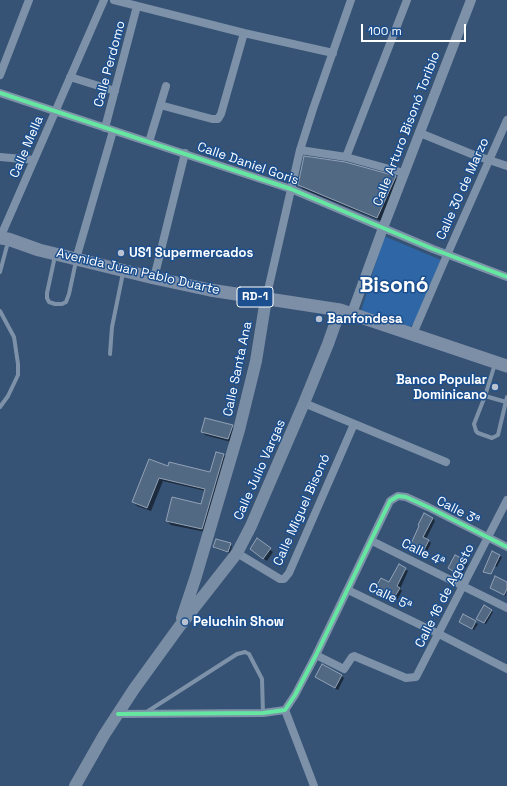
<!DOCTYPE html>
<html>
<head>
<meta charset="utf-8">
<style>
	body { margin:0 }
	#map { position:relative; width:507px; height:786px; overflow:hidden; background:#365274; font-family:"Space Grotesk",sans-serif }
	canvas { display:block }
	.scale { position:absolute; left:361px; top:24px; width:105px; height:18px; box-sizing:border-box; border:2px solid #fff; border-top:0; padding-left:5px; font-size:12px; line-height:14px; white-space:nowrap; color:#fff; -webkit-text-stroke:3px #1b4f8f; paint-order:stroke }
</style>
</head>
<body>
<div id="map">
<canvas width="507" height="786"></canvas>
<div class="scale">100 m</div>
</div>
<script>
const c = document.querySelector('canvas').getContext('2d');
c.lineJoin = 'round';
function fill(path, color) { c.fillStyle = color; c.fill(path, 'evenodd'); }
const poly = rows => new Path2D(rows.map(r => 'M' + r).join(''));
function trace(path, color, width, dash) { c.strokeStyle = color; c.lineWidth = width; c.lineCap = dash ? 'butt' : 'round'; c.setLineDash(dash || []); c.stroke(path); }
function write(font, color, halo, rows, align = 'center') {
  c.font = font + ' "Space Grotesk",sans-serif'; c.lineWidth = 3; c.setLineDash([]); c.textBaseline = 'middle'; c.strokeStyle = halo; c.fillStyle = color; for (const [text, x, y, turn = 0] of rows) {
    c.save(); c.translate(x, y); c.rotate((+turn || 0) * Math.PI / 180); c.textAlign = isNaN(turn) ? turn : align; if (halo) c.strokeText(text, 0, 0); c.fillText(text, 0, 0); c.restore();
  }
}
const green = poly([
	[384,236,441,260,415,322,410,327,361,311]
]);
const shadow = poly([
	[345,163,395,177,399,181,381,221,303,189,299,185],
	[232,426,235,428,231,442,205,435,202,432],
	[224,455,228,459,206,532,171,525,167,521,202,505,206,491,163,481,151,511,137,506,133,502,169,468,211,473],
	[433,518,435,521,426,539,431,543,425,556,410,547],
	[217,540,232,546,230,553,216,549,214,547],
	[258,540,273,552,267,561,251,549],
	[492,552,502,557,497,567,490,564],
	[466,562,468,563,461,576,449,568],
	[399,565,408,571,400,589,402,591,397,600,377,588,390,583],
	[507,583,506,596,491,588],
	[491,610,493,612,486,624,479,620],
	[463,615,478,624,474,630,460,622],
	[341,675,344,678,338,690,316,677]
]);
const building = poly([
	[304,156,345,162,396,176,377,218,298,185,304,156],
	[205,418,233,425,228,439,201,432,205,418],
	[216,452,224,454,202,529,166,521,172,497,201,504,205,489,159,478,147,508,132,502,149,459,168,466,169,462,210,472,216,452],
	[424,513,433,518,423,537,429,540,422,554,409,548,419,526,418,525,424,513],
	[257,538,271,548,263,559,250,549,257,538],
	[216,539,231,543,228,552,213,547,216,539],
	[492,551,500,555,491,574,483,572,492,551],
	[455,555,467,561,459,575,448,568,455,555],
	[399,564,406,568,397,586,400,588,394,598,375,588,381,578,389,582,399,564],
	[495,576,507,582,507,589,504,595,490,588,495,576],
	[484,605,492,610,484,623,476,619,484,605],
	[463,614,476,621,472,629,459,622,463,614],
	[322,664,342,675,335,688,315,677,322,664]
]);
const service = poly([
	[55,256,47,293,47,298,49,302,55,304,62,304,66,302,69,294,76,261],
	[0,272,8,242],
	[0,311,14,337,18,364,18,375,8,396,0,407],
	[110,354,112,327,123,273],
	[495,364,485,396,474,424,476,431,478,433,492,438,498,435,507,397],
	[485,396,506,402],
	[145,713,237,654,245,652,249,654,262,679,263,713]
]);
const minor = poly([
	[114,0,244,33,333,53],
	[0,75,29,0],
	[70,77,115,91],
	[0,93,291,189,433,249,507,277],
	[160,105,212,119,218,119,221,114,244,33],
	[105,128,137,6],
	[420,133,474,155,507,166],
	[149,142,166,86],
	[300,150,346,157,404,173],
	[0,157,34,160],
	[346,157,407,0],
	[0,238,104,0],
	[76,259,113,131],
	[154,278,185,153],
	[266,299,300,150,313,109,351,0],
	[413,334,447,255,507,120],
	[304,403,446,462],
	[372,541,507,608],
	[237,553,280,579,284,579,289,573,354,424],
	[348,590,439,634,507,669],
	[316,655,344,669,352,657,354,656,406,678,416,677,507,500],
	[285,710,314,786],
	[118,714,263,713,285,710,295,695,316,655,390,501,398,496,406,497,428,507,507,547]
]);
const tertiary = poly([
	[352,313,383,228,471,0]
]);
const secondary = poly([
	[182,618,196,576,239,430,256,361,266,299],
	[75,786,104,735,134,689,179,627,237,553,251,526,304,403,328,344,340,310]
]);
const primary = poly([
	[0,238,8,239,39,250,154,278,210,290,340,310,507,366]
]);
const cycleway = poly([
	[0,93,291,189,433,249,507,277],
	[118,714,263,713,285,710,295,695,316,655,390,501,398,496,406,497,428,507,507,547]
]);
const markers = [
	[121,253,4,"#b9c2ce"],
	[319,319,4,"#b9c2ce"],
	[495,387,4,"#b9c2ce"],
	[185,622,4,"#b9c2ce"]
];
const shields = [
	[255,297,36]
];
const shieldNames = [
	["RD-1",255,297]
];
const streetNames = [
	["Calle Perdomo",110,64,-75],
	["Calle Arturo Bisonó Toribio",407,129,-69],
	["Calle Mella",27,147,-67],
	["Calle Daniel Goris",248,164,19],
	["Calle 30 de Marzo",463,189,-66],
	["Avenida Juan Pablo Duarte",138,272,13],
	["Calle Santa Ana",238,369,-78],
	["Calle Julio Vargas",260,470,-66],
	["Calle Miguel Bisonó",302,510,-66],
	["Calle 3ª",458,511,27],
	["Calle 4ª",423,553,26],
	["Calle 16 de Agosto",445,596,-63],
	["Calle 5ª",390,597,26]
];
const poiNames = [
	["US1 Supermercados",129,253],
	["Banfondesa",327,319],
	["Banco Popular",487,380,"right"],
	["Dominicano",487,395,"right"],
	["Peluchin Show",193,622]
];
const townNames = [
	["Bisonó",394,286]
];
fill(green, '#2f66a5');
fill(shadow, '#0007');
fill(building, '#526984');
trace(building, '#92a2b6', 1);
trace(service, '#7d92a8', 4);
trace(minor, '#7d92a8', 8);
trace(tertiary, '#7d92a8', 10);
trace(secondary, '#798da4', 12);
trace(primary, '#7d8ea7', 13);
trace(cycleway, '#66e7a1', 4);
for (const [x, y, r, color] of markers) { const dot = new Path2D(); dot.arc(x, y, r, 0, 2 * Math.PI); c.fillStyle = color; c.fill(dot); trace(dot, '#1b4f8f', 1.5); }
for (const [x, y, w] of shields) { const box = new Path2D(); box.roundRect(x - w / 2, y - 10, w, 20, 3); c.fillStyle = '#1b4f8f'; c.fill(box); trace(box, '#fff', 1); }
write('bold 12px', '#fff', null, shieldNames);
write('13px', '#fff', '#1b4f8f', streetNames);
write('bold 13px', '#fff', '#1b4f8f', poiNames, 'left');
write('bold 21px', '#fff', '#1b4f8f', townNames);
</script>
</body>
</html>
